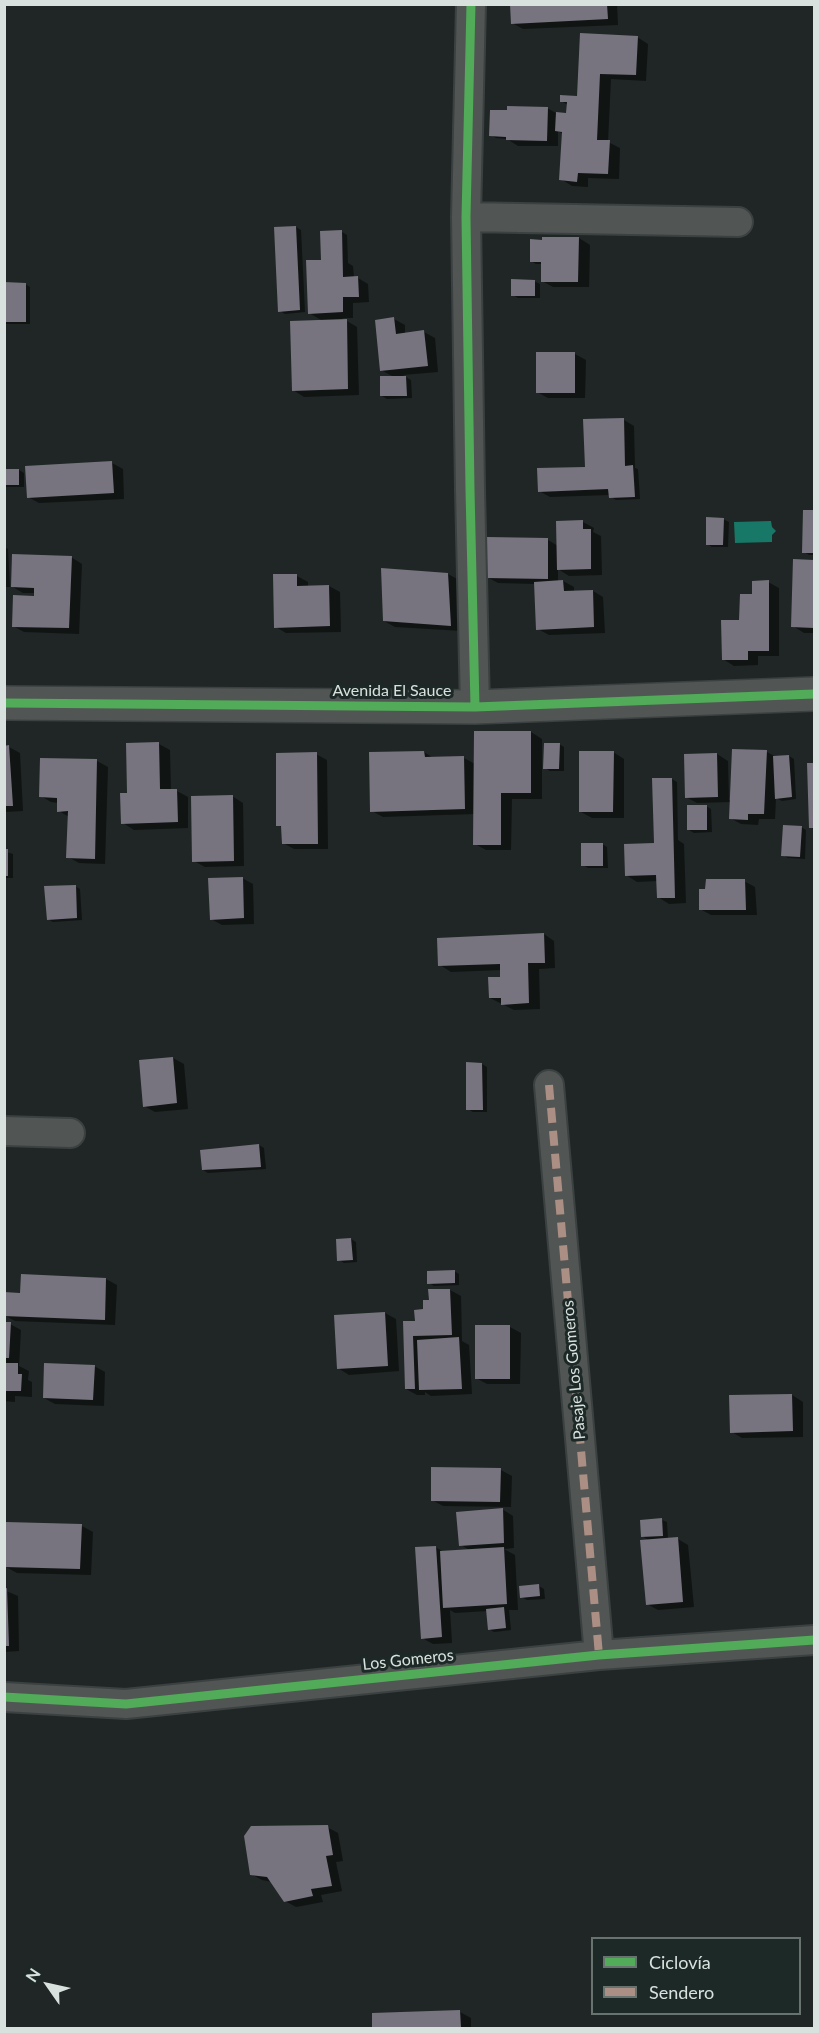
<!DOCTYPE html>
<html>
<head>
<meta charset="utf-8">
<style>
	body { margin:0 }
	#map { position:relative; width:819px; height:2033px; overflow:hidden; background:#1f2625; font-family:Lato,sans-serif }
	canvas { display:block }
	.frame { position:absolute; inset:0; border:6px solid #d9e1de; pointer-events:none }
	.legend { position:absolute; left:591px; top:1937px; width:210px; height:78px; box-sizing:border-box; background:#1c2926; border:2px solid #687370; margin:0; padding:8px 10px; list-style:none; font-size:18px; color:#d9e1de }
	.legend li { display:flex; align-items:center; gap:12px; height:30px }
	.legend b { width:30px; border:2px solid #687370 }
	.north { position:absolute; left:18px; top:1955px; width:60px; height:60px; -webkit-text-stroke:4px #1c2926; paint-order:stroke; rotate:304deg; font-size:16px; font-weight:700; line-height:24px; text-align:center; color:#d9e1de }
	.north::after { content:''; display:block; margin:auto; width:21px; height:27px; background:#d9e1de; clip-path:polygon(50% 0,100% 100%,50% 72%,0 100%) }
</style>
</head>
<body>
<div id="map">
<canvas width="819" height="2033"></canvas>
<div class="frame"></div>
<ul class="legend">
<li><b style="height:8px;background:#51ab58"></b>Ciclovía</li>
<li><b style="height:8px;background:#ac8f84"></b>Sendero</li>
</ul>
<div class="north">N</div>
</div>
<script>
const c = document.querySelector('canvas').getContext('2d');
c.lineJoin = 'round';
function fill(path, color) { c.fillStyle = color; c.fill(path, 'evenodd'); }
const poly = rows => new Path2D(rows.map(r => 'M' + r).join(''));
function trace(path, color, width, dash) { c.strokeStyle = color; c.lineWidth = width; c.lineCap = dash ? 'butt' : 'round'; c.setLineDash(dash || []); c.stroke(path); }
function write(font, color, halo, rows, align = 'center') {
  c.font = font + ' Lato,sans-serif'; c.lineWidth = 6; c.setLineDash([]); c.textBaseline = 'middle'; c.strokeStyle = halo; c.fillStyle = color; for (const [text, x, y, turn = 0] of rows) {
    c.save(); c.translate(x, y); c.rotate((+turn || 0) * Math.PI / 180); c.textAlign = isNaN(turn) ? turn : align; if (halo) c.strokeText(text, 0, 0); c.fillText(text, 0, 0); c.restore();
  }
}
const water = poly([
	[771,521,772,527,776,531,772,535,772,542,735,543,734,522]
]);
const shadow = poly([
	[512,4,617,4,618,25,523,29,512,23],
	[582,35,637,37,648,44,646,81,611,79,608,142,620,148,619,179,588,178,588,187,572,186,561,179,563,134,558,131,558,146,518,146,507,139,496,138,491,135,547,108,556,113,568,114,568,105,561,101,579,97],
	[296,227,301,230,305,312,285,314,280,311],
	[342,232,347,235,348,263,353,266,354,278,358,278,368,284,369,302,353,303,353,318,342,318,357,327,359,395,304,397,293,390,323,321,309,313,323,261],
	[579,238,590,245,589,287,553,287,542,281,542,264,536,264,531,261,543,241],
	[534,281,540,284,540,298,518,298,513,295],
	[4,284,25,284,30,287,30,324,4,324],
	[394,319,405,325,405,334,424,332,435,338,438,372,403,375,411,380,412,398,387,399,382,396,394,377,381,370],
	[575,354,586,360,585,398,548,398,537,392],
	[624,420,634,426,635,468,638,469,640,499,616,500,611,497,610,495,550,497,539,491,586,468],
	[112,463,123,469,124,499,39,503,28,497],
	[19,470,24,473,24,487,4,487,4,471],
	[805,512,814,512,814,555,809,555,804,552],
	[723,519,729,522,728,547,712,547,707,544],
	[583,522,594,528,593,532,601,536,602,575,569,576,558,569,558,581,563,581,574,587,574,592,593,591,603,597,605,633,549,635,538,629,536,584,498,583,487,577,488,538,548,540,558,546],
	[4,547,8,549,10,587,4,587],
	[71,557,82,564,79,634,24,632,13,626,36,597,36,593,23,593,13,587],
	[794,561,814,561,814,633,804,633,793,626],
	[448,574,459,580,462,631,395,627,384,621],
	[297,576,308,582,308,587,329,586,340,592,341,632,286,633,276,627],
	[768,582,779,588,779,656,758,656,758,665,734,666,723,659,754,596],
	[531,732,542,739,542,799,512,799,511,850,486,850,475,844,475,814,383,817,372,811,424,752,435,759,464,758,475,764],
	[159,744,170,750,171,791,177,791,188,797,188,828,134,830,123,823,128,794],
	[559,744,564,747,564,771,550,771,545,768],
	[4,747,9,747,20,753,23,811,4,812],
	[613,752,624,759,624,818,592,818,581,812],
	[767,752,776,757,789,756,794,759,796,799,782,801,776,798,775,819,759,819,758,825,741,824,730,818,731,802,697,803,686,797,717,754,728,761,729,800,731,800],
	[316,754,327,760,328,849,294,849,283,843,283,828,278,825],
	[97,761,108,767,105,864,79,863,68,857,69,817,59,811,59,803,51,802,41,796],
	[809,764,814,764,814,829,810,827],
	[672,779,677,782,678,840,684,844,686,903,669,904,658,897,658,881,637,882,626,875,656,844],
	[232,796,243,803,244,866,205,867,194,861],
	[706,806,711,809,712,832,694,833,689,830],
	[801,827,806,830,805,859,788,858,783,855],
	[602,844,607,847,608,868,588,868,583,865],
	[4,851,13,854,13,878,4,878],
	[242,878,253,884,254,924,222,925,211,919],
	[744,881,755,887,757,915,711,915,700,909,707,890],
	[75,886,80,889,82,920,53,922,48,919],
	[544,934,554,941,555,968,539,969,540,1009,514,1010,490,998,502,978,502,970,451,972,440,965],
	[173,1058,184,1064,188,1109,155,1112,144,1106],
	[467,1064,482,1064,487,1067,487,1112,473,1112,468,1109],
	[259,1145,264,1148,266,1169,208,1173,203,1170],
	[351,1239,356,1242,357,1262,344,1263,339,1260],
	[454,1271,459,1274,459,1285,434,1286,429,1283],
	[22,1275,106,1279,117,1285,115,1325,15,1321,4,1315,22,1294],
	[450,1290,461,1296,462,1341,469,1345,472,1394,431,1396,425,1392,425,1395,417,1395,406,1389,405,1322,416,1322,430,1302],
	[385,1313,396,1319,399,1371,349,1375,338,1368],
	[4,1323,10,1324,21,1330,19,1366,29,1371,28,1380,32,1382,32,1397,15,1396,15,1402,4,1401],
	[510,1327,521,1333,520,1384,487,1384,476,1378],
	[94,1366,105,1372,104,1406,55,1404,44,1398],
	[792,1395,803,1402,803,1437,742,1438,732,1432],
	[501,1470,512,1476,511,1507,443,1506,432,1500],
	[502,1509,513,1516,514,1548,504,1549,515,1555,518,1610,509,1610,511,1630,494,1632,489,1629,488,1611,455,1613,450,1610,452,1643,433,1644,422,1638,435,1547,444,1552,471,1551,461,1545],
	[662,1520,667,1522,668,1539,678,1539,688,1545,694,1607,658,1610,647,1604,650,1541,642,1536],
	[82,1526,93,1532,91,1575,17,1573,6,1567],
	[539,1586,544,1589,545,1599,527,1600,521,1597],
	[4,1590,18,1596,19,1651,4,1652],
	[327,1827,338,1833,343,1861,336,1862,342,1891,321,1895,323,1902,296,1907,285,1901,272,1882,262,1880,251,1874],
	[460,2012,471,2018,471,2028,374,2028,374,2015]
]);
const building = poly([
	[510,4,607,4,608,19,511,24],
	[580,33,638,36,636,75,600,74,597,140,610,140,608,174,578,173,577,182,559,180,562,132,555,131,556,112,566,113,567,102,560,102,560,95,577,96],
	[507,106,548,107,547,141,506,140,506,137,489,136,490,110,507,110],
	[296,226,300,310,278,312,274,227],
	[342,230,343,277,358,276,359,297,343,297,343,312,308,314,306,260,321,260,320,231],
	[542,237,579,237,578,282,541,282,541,262,530,262,530,239,542,240],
	[511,279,535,280,535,296,511,296],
	[4,282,26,283,26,322,4,322],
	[394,317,396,334,424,330,428,366,380,371,375,320],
	[347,319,348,389,292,391,290,321],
	[536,352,575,352,575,393,536,393],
	[380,376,406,376,407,396,380,396],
	[624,418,625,466,633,465,635,497,609,498,608,489,538,492,537,468,585,467,583,419],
	[112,461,114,493,27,498,25,466],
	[4,469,19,469,19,485,4,485],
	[803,510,814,510,814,553,802,553],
	[706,517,724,518,723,545,706,545],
	[583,520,583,529,591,529,591,569,557,570,556,521],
	[487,537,548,538,548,579,486,578],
	[12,554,72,556,69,628,12,627,13,595,34,596,34,588,11,587],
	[793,559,814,560,814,628,791,627],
	[381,568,448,573,451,626,383,621],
	[273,574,297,574,297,586,329,585,330,626,274,628],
	[563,580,564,591,593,590,594,627,536,630,534,582],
	[769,580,769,651,748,651,748,660,722,660,721,620,739,620,740,594,752,594,752,581],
	[474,731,531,731,531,793,501,793,501,845,473,845],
	[159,742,160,789,177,789,178,822,121,824,120,793,127,793,126,743],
	[544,743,560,743,559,769,543,769],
	[9,745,13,806,4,806,4,746],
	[732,749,767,750,764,814,748,814,748,820,729,819],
	[424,751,425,757,464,756,465,809,370,812,369,752],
	[579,751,614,751,613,812,579,812],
	[317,752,318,844,282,844,281,826,276,826,276,753],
	[717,753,718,797,685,798,684,754],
	[789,755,792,797,775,799,773,756],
	[40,758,97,759,95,859,66,858,68,811,57,812,57,798,39,797],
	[807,763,814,763,814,828,809,828],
	[652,778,672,778,675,898,657,898,656,875,625,876,624,844,654,843],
	[233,795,234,861,192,862,191,796],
	[687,805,707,805,707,830,687,830],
	[783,825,802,826,800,857,781,856],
	[581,843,603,843,603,866,581,866],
	[4,849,8,849,8,876,4,876],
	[243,877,244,918,210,920,208,878],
	[706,879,745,879,746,910,699,910,699,889,705,889],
	[76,885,77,918,47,920,44,886],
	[544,933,545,963,528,963,529,1003,501,1005,501,998,489,998,488,977,500,977,500,964,438,966,437,938],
	[173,1057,177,1103,143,1107,139,1060],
	[466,1062,482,1063,483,1110,466,1110],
	[259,1144,261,1167,202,1170,200,1150],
	[351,1238,353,1260,337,1261,336,1239],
	[455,1270,455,1283,427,1284,427,1271],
	[21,1274,106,1278,105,1320,4,1316,4,1292,20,1293],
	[428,1289,450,1289,452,1335,413,1336,415,1389,405,1389,403,1321,415,1321,414,1310,423,1309,423,1300,429,1300],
	[385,1312,388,1366,337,1369,334,1315],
	[4,1322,11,1322,9,1358,4,1358],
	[475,1325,510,1325,510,1379,475,1379],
	[459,1337,462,1389,419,1390,417,1340],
	[4,1363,18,1363,18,1374,22,1374,21,1391,4,1391],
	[44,1363,95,1365,93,1400,43,1398],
	[792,1394,793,1431,730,1433,729,1395],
	[431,1467,501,1468,500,1502,431,1501],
	[503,1508,504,1543,459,1546,456,1512],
	[662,1518,663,1536,641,1537,640,1520],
	[6,1522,82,1524,80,1569,4,1567],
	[678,1537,683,1602,646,1605,640,1540],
	[436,1546,442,1637,421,1639,415,1547],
	[504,1547,507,1604,443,1608,440,1551],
	[539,1584,540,1596,520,1598,519,1586],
	[7,1588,9,1646,4,1646,4,1589],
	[504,1607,506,1628,488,1630,486,1609],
	[328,1825,333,1855,326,1856,332,1886,311,1889,313,1896,284,1902,267,1877,250,1875,244,1836,251,1826],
	[460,2010,461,2028,372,2028,372,2013]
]);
const street = poly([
	[471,4,466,217,470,490,475,707],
	[466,217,738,222],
	[549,1085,599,1655],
	[4,1131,70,1133],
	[4,1697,126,1704,599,1655,814,1640]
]);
const secondary = poly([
	[4,703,475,707,814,694]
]);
const quiet = poly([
	[549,1085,599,1655]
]);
const cycleway = poly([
	[471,4,466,217,470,490,475,707],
	[4,703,475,707,814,694],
	[4,1697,126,1704,599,1655,814,1640]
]);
const streetNames = [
	["Avenida El Sauce",392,691],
	["Pasaje Los Gomeros",574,1370,-95],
	["Los Gomeros",408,1660,-6]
];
fill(water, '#187867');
fill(shadow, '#0007');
fill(building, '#77747f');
trace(street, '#3b4040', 32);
trace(secondary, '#3b4040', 36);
trace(street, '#515554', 28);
trace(secondary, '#515554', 33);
trace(quiet, '#ac8f84', 8, [15, 8]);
trace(cycleway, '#51ab58', 9);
write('16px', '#d9e1de', '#1c2926', streetNames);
</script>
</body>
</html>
